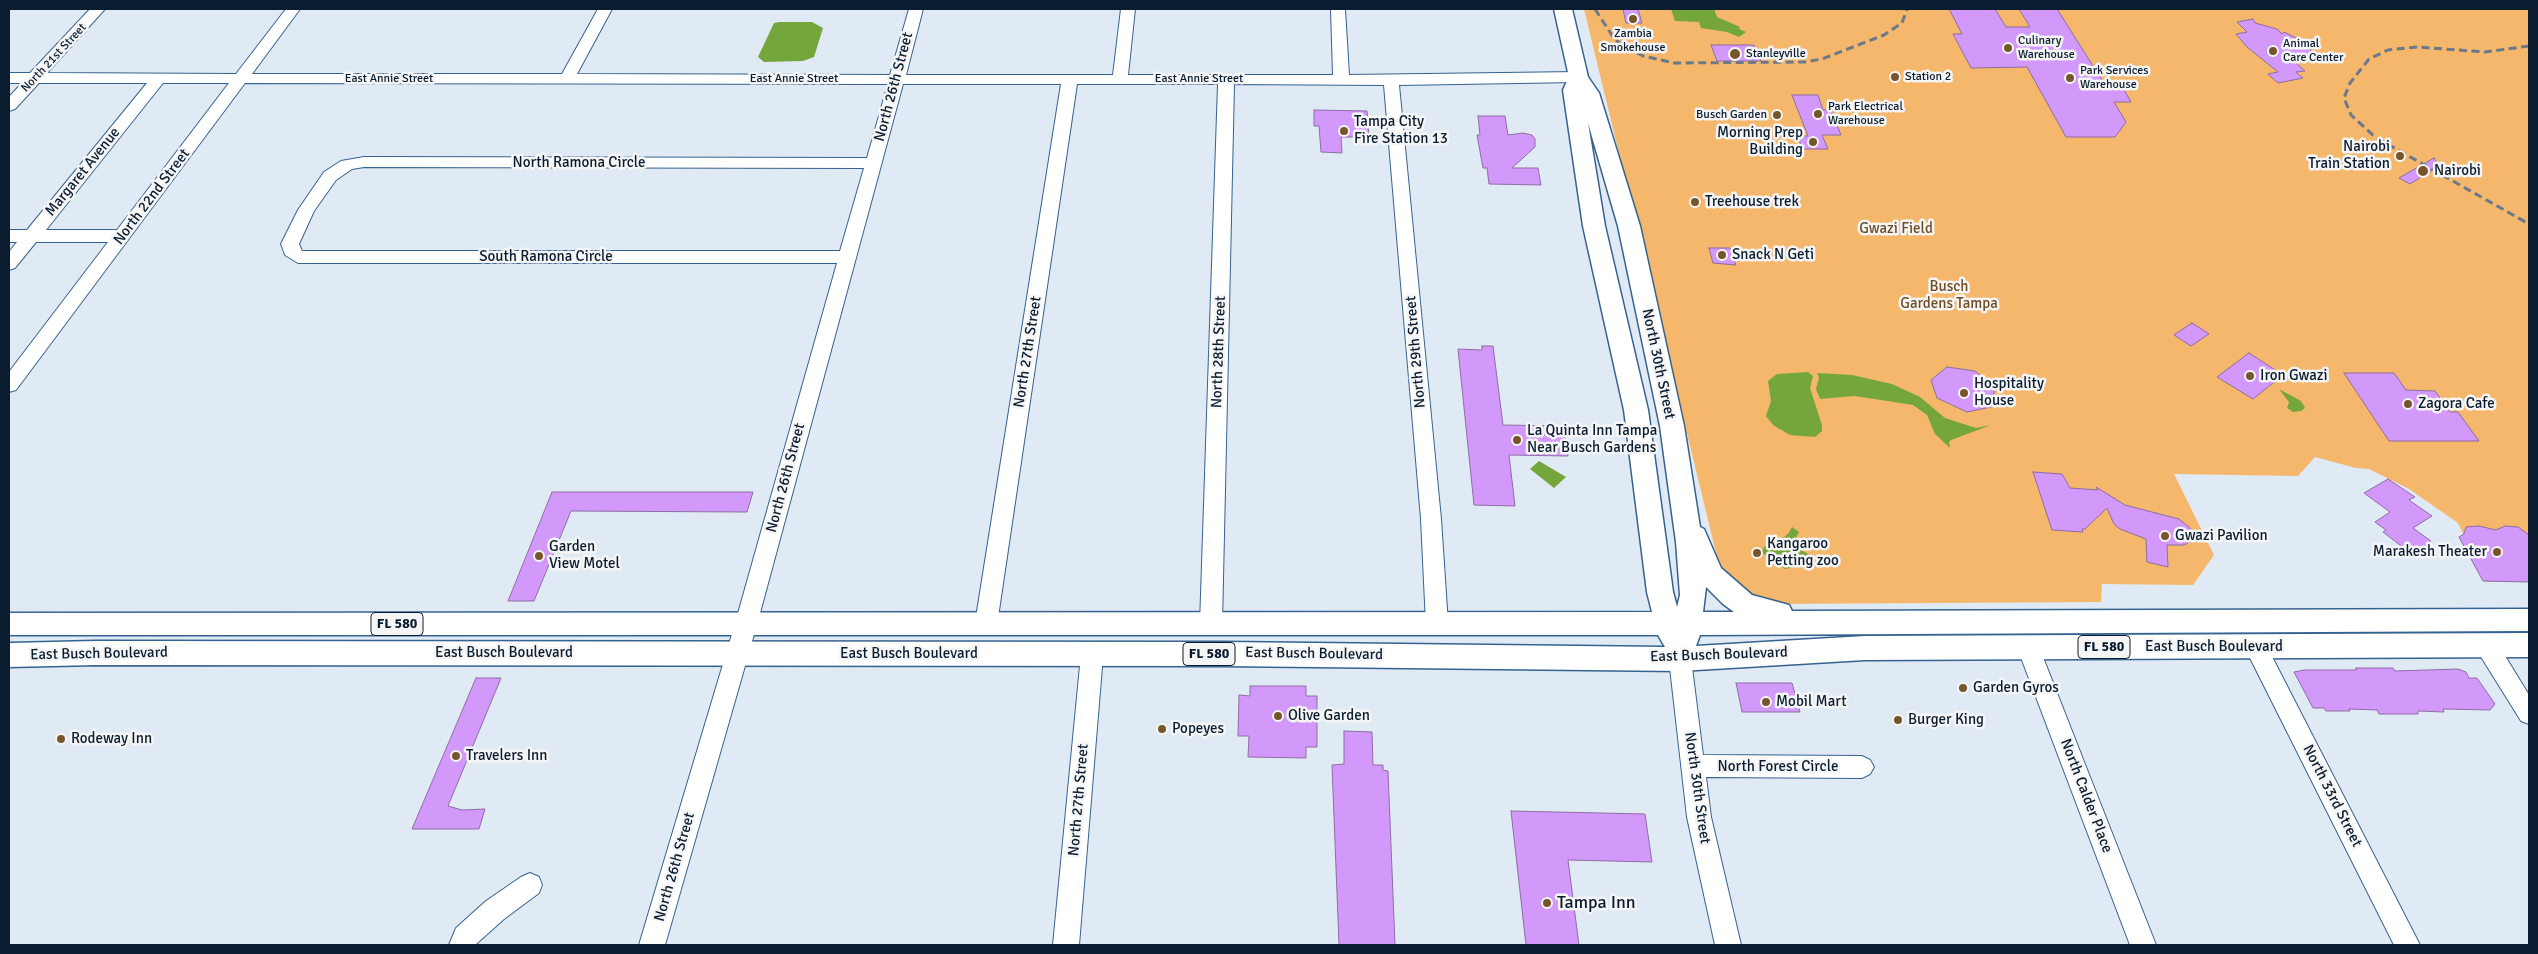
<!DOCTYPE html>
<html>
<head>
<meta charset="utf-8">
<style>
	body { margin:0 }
	#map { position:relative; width:2538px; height:954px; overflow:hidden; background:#e0eaf4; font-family:Signika,sans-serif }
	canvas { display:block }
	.frame { position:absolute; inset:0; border:10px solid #0a1c2f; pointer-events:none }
</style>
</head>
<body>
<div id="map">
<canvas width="2538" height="954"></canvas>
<div class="frame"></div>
</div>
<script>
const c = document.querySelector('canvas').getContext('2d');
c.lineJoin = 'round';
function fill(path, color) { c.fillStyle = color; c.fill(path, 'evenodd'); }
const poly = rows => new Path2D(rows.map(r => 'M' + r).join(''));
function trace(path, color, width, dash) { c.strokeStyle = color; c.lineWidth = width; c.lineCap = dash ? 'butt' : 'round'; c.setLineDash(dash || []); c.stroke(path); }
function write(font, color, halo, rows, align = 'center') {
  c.font = font + ' Signika,sans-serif'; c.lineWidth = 5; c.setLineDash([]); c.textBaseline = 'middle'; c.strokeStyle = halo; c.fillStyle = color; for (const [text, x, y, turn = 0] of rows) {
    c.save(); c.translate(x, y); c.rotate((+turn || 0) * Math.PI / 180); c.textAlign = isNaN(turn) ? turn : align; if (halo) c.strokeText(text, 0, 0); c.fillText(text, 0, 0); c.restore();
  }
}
const green = poly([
	[1584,9,2529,9,2529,582,2486,582,2458,523,2409,489,2369,469,2356,468,2315,457,2298,476,2174,474,2214,555,2193,585,2102,584,2101,602,1768,604,1753,598,1727,577,1718,561]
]);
const water = poly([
	[1671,9,1714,9,1717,17,1740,27,1739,29,1746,32,1739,37,1727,32,1701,28,1699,22,1675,21],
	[779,22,812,22,823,28,814,57,803,61,764,62,758,57,774,23],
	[1808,372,1813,376,1810,388,1822,425,1822,431,1815,437,1790,435,1773,425,1766,416,1771,401,1768,381,1777,374],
	[1817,373,1852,375,1892,384,1920,397,1945,418,1976,428,1991,425,1951,440,1949,442,1950,448,1935,434,1927,415,1913,405,1855,396,1820,399,1816,389,1819,378],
	[2279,389,2301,401,2305,408,2301,411,2293,412,2287,408,2289,402],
	[1539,461,1566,477,1554,488,1530,469],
	[1792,527,1799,532,1793,543,1795,547,1814,557,1812,563,1785,569,1761,552,1765,546,1780,540,1788,534]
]);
const building = poly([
	[1623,9,1638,9,1642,23,1626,23,1623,9],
	[1949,9,1995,9,2006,27,2030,27,2019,9,2057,9,2107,88,2123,88,2131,102,2114,102,2126,122,2115,137,2066,137,2027,67,1971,68,1953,34,1962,34,1949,9],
	[2253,19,2255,23,2277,29,2282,34,2284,32,2311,45,2310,59,2295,62,2305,71,2296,72,2303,78,2278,83,2268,74,2278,72,2247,47,2236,34,2247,32,2237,22,2253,19],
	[1711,45,1754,45,1761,61,1717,61,1711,45],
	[1792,95,1818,95,1823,110,1831,110,1841,135,1822,135,1828,149,1802,149,1798,136,1808,136,1792,95],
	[1314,110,1367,111,1369,137,1341,137,1342,153,1321,152,1319,126,1314,126,1314,110],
	[1478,116,1505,116,1508,135,1523,133,1532,135,1535,139,1535,147,1512,168,1538,168,1541,185,1489,184,1487,168,1483,168,1477,135,1480,135,1478,116],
	[2434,158,2439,166,2410,184,2399,178,2434,158],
	[1709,248,1730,248,1736,265,1713,263,1709,248],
	[2192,323,2209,334,2191,346,2174,335,2192,323],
	[1482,346,1493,346,1503,425,1564,426,1568,456,1509,455,1515,506,1474,505,1458,349,1482,350,1482,346],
	[2249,353,2283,375,2253,399,2217,377,2249,353],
	[1947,367,1975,371,1995,388,1991,407,1967,412,1937,398,1931,380,1947,367],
	[2344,373,2394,373,2406,390,2435,391,2450,412,2458,412,2479,441,2389,441,2344,373],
	[2033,472,2062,474,2070,488,2098,490,2096,487,2125,505,2179,519,2190,528,2192,541,2184,545,2167,545,2168,567,2147,562,2146,539,2120,529,2114,524,2107,508,2085,529,2082,529,2083,532,2052,530,2033,472],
	[2388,479,2415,497,2409,500,2432,516,2413,528,2431,541,2413,555,2383,532,2386,530,2375,522,2390,512,2364,493,2388,479],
	[552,492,753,492,747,512,571,511,534,601,508,601,552,492],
	[2479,526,2496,530,2505,526,2518,527,2529,535,2529,582,2483,581,2459,537,2464,534,2466,527,2479,526],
	[2356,668,2393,668,2395,671,2458,669,2466,672,2469,678,2477,678,2495,704,2490,710,2443,709,2444,712,2418,711,2418,714,2379,714,2377,710,2349,709,2350,711,2326,711,2324,708,2313,708,2294,672,2304,670,2356,670,2356,668],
	[476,678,501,678,448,806,462,810,485,809,479,829,412,829,476,678],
	[1736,683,1792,683,1800,712,1742,712,1736,683],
	[1250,686,1306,686,1306,696,1317,696,1317,747,1306,747,1306,758,1248,757,1249,736,1238,736,1239,695,1250,696,1250,686],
	[1344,731,1372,732,1373,765,1383,765,1383,770,1388,771,1395,945,1339,945,1332,765,1344,764,1344,731],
	[1511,811,1645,814,1652,862,1568,860,1579,945,1526,945,1511,811]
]);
const minor = poly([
	[90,9,105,9,47,73,236,74,286,9,300,9,252,74,562,74,598,9,612,9,577,74,890,75,909,9,923,9,906,75,1113,75,1121,9,1135,9,1128,75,1333,75,1331,9,1345,9,1349,75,1578,72,1586,77,1578,82,1399,85,1441,519,1448,624,1445,630,1437,633,1429,630,1426,624,1421,519,1384,85,1234,84,1222,624,1219,630,1211,633,1203,630,1200,624,1218,84,1077,84,997,624,994,630,986,633,978,630,975,624,1061,84,903,84,757,624,665,945,639,945,735,624,837,263,298,263,285,255,281,244,298,210,324,172,341,161,364,157,867,158,888,84,245,83,16,390,9,392,9,372,108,242,36,242,15,268,9,270,9,252,17,242,9,242,9,230,27,230,147,83,39,83,15,109,9,111,9,97,22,83,9,83,9,73,30,73,90,9],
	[163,83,229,83,117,230,46,230,163,83],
	[364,167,864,168,840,251,302,251,299,244,314,211,336,180,352,169,364,167],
	[2486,636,2494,638,2529,695,2529,724,2521,721,2478,652,2475,645,2478,638,2486,636],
	[2028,638,2036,640,2039,647,2156,945,2130,945,2017,647,2020,640,2028,638],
	[2256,639,2264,641,2420,945,2394,945,2245,648,2248,641,2256,639],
	[1092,646,1100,648,1103,655,1079,945,1053,945,1081,655,1084,648,1092,646],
	[1680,650,1688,652,1691,659,1703,755,1862,756,1870,760,1874,767,1870,774,1862,778,1706,777,1711,817,1741,945,1715,945,1687,817,1669,659,1672,652,1680,650],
	[530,873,539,877,542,885,539,893,504,919,475,945,449,945,456,928,486,901,521,877,530,873]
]);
const major = poly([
	[1554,9,1572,9,1588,77,1599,93,1640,226,1684,426,1700,527,1704,529,1721,568,1752,595,1789,605,1792,611,2529,609,2529,631,1700,635,1696,646,1865,636,2529,633,2529,657,1865,660,1680,671,1223,666,96,665,9,667,9,643,96,641,1223,642,1665,647,1658,635,9,635,9,613,1652,612,1647,592,1624,410,1583,226,1563,90,1569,77,1554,9],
	[1588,123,1618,226,1660,426,1676,542,1680,595,1677,607,1673,592,1648,410,1605,226,1588,123],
	[1706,587,1723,604,1734,612,1703,612,1706,587]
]);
const rail = poly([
	[1595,9,1613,37,1622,45,1643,56,1674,63,1805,62,1822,59,1884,35,1902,23,1907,9],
	[2529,46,2485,52,2417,47,2388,50,2369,59,2350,83,2344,98,2351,115,2375,137,2529,224]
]);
const markers = [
	[1633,19,5,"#76552c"],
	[2008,48,5,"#76552c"],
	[2273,51,5,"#76552c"],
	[1735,54,6,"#76552c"],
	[1895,77,5,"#76552c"],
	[2070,78,5,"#76552c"],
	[1818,114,5,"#76552c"],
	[1777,115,5,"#76552c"],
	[1344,131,5,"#76552c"],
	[1813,142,5,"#76552c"],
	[2400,156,5,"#76552c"],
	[2423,171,6,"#76552c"],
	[1695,202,5,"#76552c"],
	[1722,255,5,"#76552c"],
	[2250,376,5,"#76552c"],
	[1964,393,5,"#76552c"],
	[2408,404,5,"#76552c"],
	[1517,440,5,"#76552c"],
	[2165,536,5,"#76552c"],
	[2497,552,5,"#76552c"],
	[1757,553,5,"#76552c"],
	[539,556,5,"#76552c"],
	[1963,688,5,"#76552c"],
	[1766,702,5,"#76552c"],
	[1278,716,5,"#76552c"],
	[1898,720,5,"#76552c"],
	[1162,729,5,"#76552c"],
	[61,739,5,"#76552c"],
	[456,756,5,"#76552c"],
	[1547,903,5,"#76552c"]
];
const farPoinames = [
	["Zambia",1633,34,"center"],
	["Smokehouse",1633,48,"center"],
	["Culinary",2018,41],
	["Warehouse",2018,55],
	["Animal",2283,44],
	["Care Center",2283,58],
	["Stanleyville",1746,54],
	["Park Services",2080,71],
	["Warehouse",2080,85],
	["Station 2",1905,77],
	["Park Electrical",1828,107],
	["Warehouse",1828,121],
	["Busch Garden",1767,115,"right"]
];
const farStreetnames = [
	["North 21st Street",54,58,-47],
	["East Annie Street",389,79],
	["East Annie Street",794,79],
	["East Annie Street",1199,79]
];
const shields = [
	[397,624,52],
	[2104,647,52],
	[1209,654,52]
];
const shieldNames = [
	["FL 580",397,624],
	["FL 580",2104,647],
	["FL 580",1209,654]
];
const streetNames = [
	["North 26th Street",894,87,-75],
	["North Ramona Circle",579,163],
	["Margaret Avenue",83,172,-51],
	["North 22nd Street",152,197,-53],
	["South Ramona Circle",546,257],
	["North 27th Street",1028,352,-81],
	["North 28th Street",1219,352,-88],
	["North 29th Street",1416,352,-95],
	["North 30th Street",1658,364,78],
	["North 26th Street",786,478,-75],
	["East Busch Boulevard",2214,647],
	["East Busch Boulevard",504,653],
	["East Busch Boulevard",99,654,-1],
	["East Busch Boulevard",909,654],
	["East Busch Boulevard",1314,654,1],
	["East Busch Boulevard",1719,655,-2],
	["North Forest Circle",1778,767],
	["North 30th Street",1697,788,82],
	["North Calder Place",2086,796,69],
	["North 33rd Street",2332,796,63],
	["North 27th Street",1079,800,-85],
	["North 26th Street",675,867,-74]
];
const poiNames = [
	["Tampa City",1354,122],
	["Fire Station 13",1354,139],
	["Morning Prep",1803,133,"right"],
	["Building",1803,150,"right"],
	["Nairobi",2390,147,"right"],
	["Train Station",2390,164,"right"],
	["Nairobi",2434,171],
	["Treehouse trek",1705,202],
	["Snack N Geti",1732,255],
	["Iron Gwazi",2260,376],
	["Hospitality",1974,384],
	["House",1974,401],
	["Zagora Cafe",2418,404],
	["La Quinta Inn Tampa",1527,431],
	["Near Busch Gardens",1527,448],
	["Gwazi Pavilion",2175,536],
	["Kangaroo",1767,544],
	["Petting zoo",1767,561],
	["Garden",549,547],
	["View Motel",549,564],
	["Marakesh Theater",2487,552,"right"],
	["Garden Gyros",1973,688],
	["Mobil Mart",1776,702],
	["Olive Garden",1288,716],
	["Burger King",1908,720],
	["Popeyes",1172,729],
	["Rodeway Inn",71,739],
	["Travelers Inn",466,756]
];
const parkNames = [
	["Gwazi Field",1896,229],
	["Busch",1949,287],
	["Gardens Tampa",1949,304]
];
const nearPoinames = [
	["Tampa Inn",1557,903]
];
fill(green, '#f4b76c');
fill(water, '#74a63c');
fill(building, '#d399fa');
trace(building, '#8d6da3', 1);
trace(minor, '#36628f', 2);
trace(major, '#36628f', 3);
fill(minor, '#fff');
fill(major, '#fff');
trace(rail, '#6b7988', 3, [8, 4.5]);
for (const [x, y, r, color] of markers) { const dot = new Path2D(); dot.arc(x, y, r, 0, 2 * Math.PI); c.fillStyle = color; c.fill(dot); trace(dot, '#f5f5f5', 2); }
write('12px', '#0a1c2f', '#f5f5f5', farPoinames, 'left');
write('12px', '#0a1c2f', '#f5f5f5', farStreetnames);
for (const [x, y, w] of shields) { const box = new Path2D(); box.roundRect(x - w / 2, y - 11.5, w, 23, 4); c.fillStyle = '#f5f5f5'; c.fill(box); trace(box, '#0a1c2f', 1); }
write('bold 14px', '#0a1c2f', null, shieldNames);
write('15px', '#0a1c2f', '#f5f5f5', streetNames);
write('15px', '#0a1c2f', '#f5f5f5', poiNames, 'left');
write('15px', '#6d4d25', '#f5f5f5', parkNames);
write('18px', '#0a1c2f', '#f5f5f5', nearPoinames, 'left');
</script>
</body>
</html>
